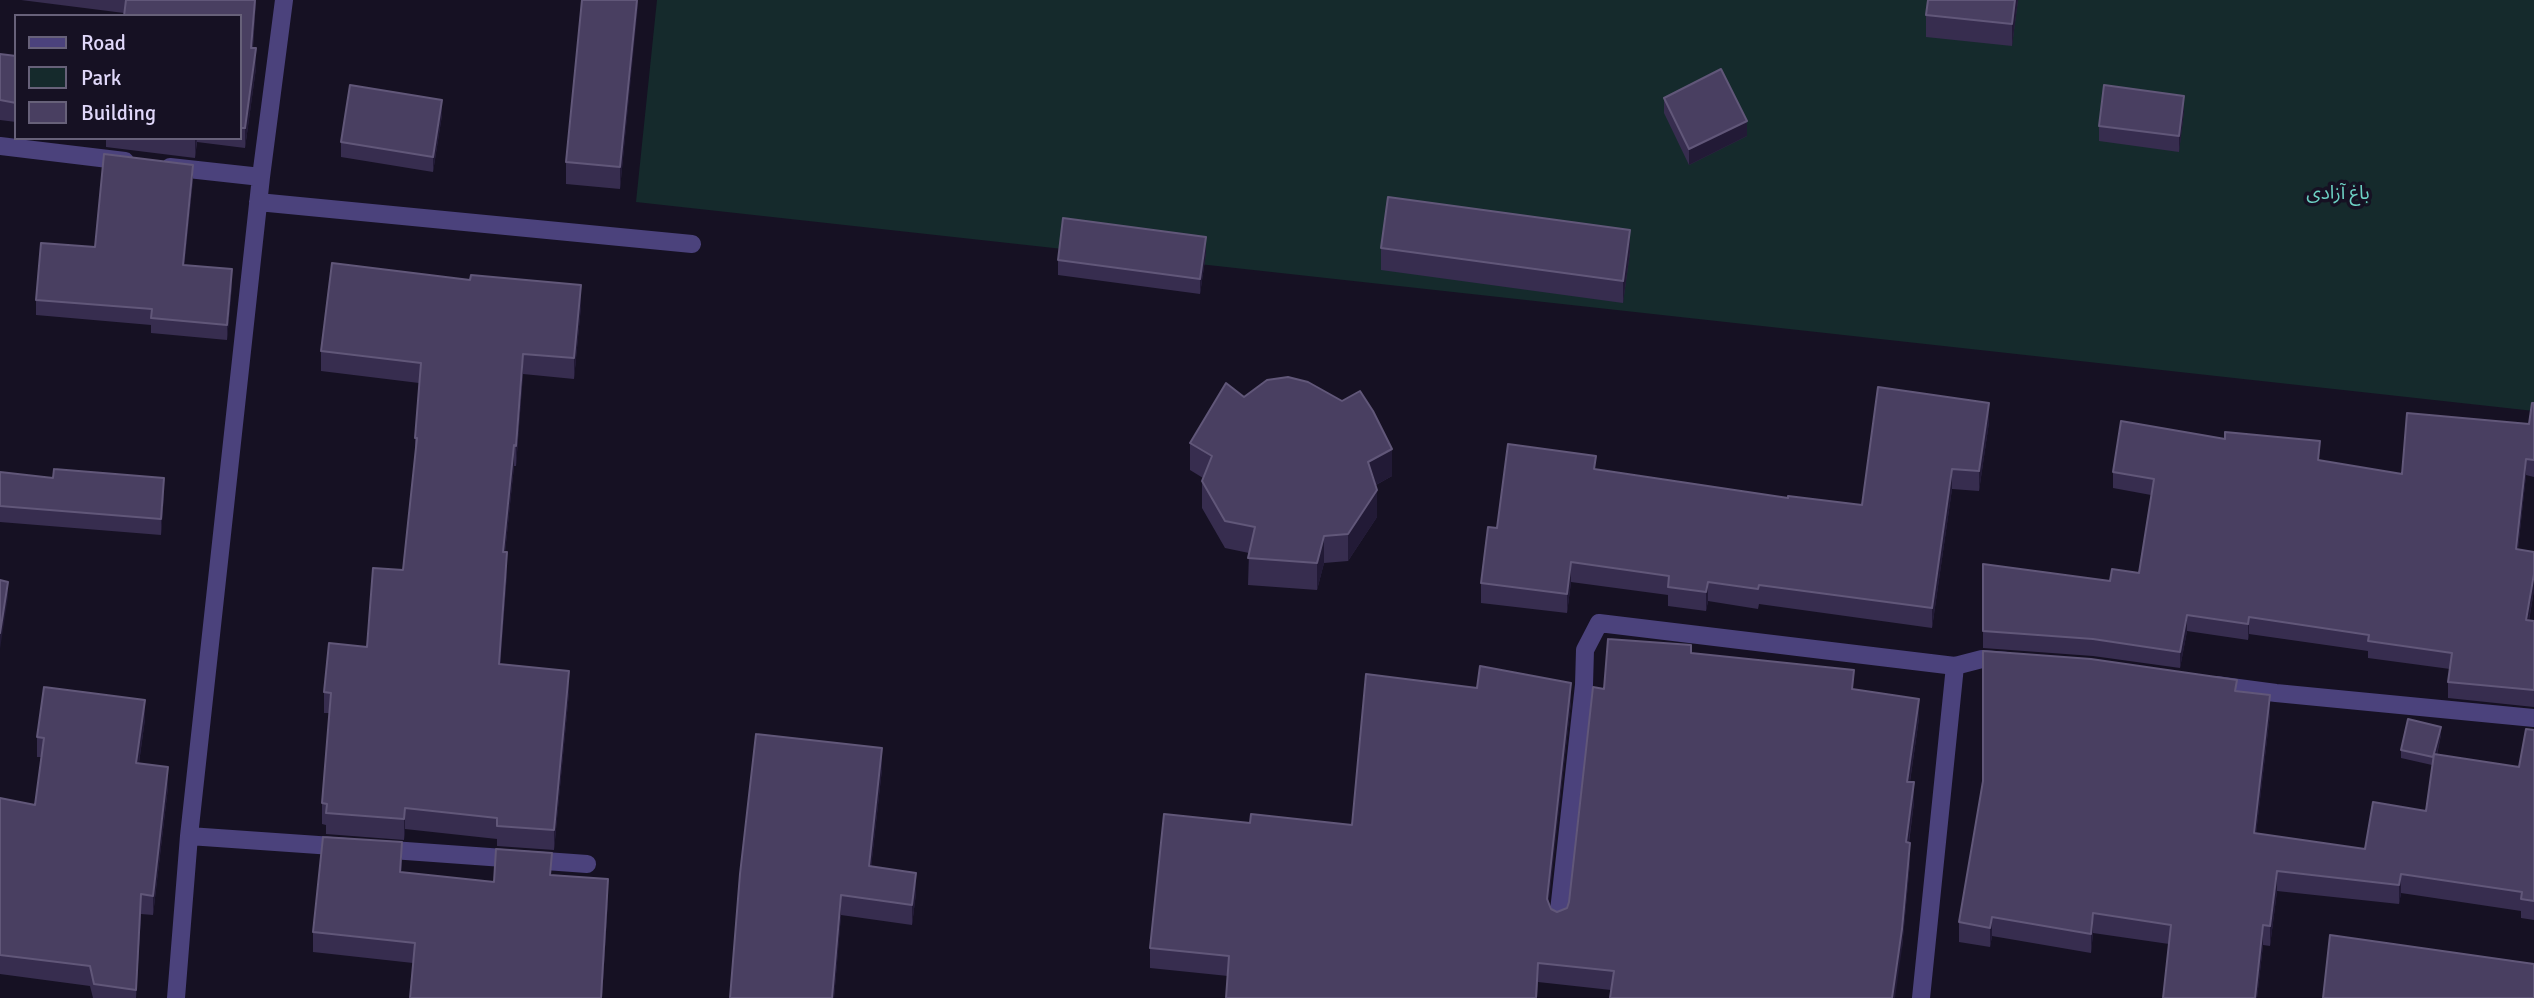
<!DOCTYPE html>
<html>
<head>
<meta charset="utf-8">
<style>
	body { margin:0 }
	#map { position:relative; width:2534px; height:998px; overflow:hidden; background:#161123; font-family:Signika,sans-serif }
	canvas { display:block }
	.legend { position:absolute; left:14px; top:14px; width:228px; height:126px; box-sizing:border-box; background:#161123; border:2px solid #676179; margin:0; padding:9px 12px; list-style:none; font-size:21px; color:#e0d8fa }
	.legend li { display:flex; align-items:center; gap:14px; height:35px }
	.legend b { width:35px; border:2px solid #676179 }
</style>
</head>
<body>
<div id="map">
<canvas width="2534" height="998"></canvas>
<ul class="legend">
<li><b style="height:9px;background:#4b427c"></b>Road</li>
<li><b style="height:19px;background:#152a2c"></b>Park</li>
<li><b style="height:19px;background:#493f61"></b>Building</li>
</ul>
</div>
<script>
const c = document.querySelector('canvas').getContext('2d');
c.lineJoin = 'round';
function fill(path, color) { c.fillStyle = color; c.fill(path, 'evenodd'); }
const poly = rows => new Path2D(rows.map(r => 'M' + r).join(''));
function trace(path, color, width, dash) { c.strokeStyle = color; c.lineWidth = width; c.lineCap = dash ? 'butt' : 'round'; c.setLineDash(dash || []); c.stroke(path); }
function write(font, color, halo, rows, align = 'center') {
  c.font = font + ' Signika,"Noto Sans Arabic",sans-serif'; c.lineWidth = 7; c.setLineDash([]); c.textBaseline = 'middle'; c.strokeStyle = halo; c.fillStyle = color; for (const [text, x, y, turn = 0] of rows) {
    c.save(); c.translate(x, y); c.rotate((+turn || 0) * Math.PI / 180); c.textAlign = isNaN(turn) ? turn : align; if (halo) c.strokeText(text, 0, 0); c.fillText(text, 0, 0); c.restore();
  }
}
const green = poly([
	[657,0,2534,0,2534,411,636,202]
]);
const minor = poly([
	[0,146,125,161],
	[170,167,261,177],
	[258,202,692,244],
	[2216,685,2276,693,2534,718],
	[189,836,347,847],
	[378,849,587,864],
	[1558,920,1584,685,1585,650,1599,623,1955,666,1982,659,2007,661],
	[176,998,189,836,261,177,284,0],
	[1921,998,1955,666]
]);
const wall = poly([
	[21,0,256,0,253,48,256,68,245,148,197,142,195,158,106,147,106,138,240,138,240,16,124,13],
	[638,0,620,189,566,184,566,162],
	[1928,0,2018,0,2012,46,1926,37,1926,15],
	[0,54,16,56,16,122,0,120],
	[1664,98,1747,136,1689,165,1664,113],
	[2184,111,2179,152,2099,141,2099,126],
	[442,115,433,172,341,157,341,142],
	[193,180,184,265,232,285,227,340,151,333,151,325,36,315,36,300,95,247],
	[1381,248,1630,252,1623,303,1381,270],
	[1206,253,1200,294,1058,275,1058,260],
	[581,306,574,379,523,374,516,466,514,466,505,552,507,573,500,664,569,692,554,850,497,846,497,839,405,829,404,840,326,834,326,825,322,824,322,803,330,713,324,713,324,692,367,647,403,570,415,458,415,438,419,383,321,371,321,351],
	[1244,397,1392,476,1376,485,1377,517,1348,561,1324,563,1317,590,1248,585,1249,553,1225,548,1202,508,1202,481,1203,478,1190,470,1190,443],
	[2534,403,2534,477,2526,475,2518,549,2534,590,2529,621,2534,621,2534,707,2448,698,2448,682,2450,669,2368,658,2368,651,2249,634,2248,640,2187,631,2180,668,2093,656,1983,648,1983,564,2110,581,2139,573,2151,495,2113,488,2113,472,2319,460,2402,474,2529,424],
	[1989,422,1979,491,1952,489,1932,628,1759,604,1758,609,1708,601,1706,611,1668,606,1668,595,1571,582,1567,613,1481,603,1481,583,1497,528,1596,469,1788,498,1862,505],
	[0,472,53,478,164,494,161,535,0,522],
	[1691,653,1854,689,1919,718,1910,782,1914,802,1909,843,1910,862,1902,948,1611,990,1538,982,1537,998,1226,998,1228,976,1150,968,1150,948,1250,823,1352,825,1477,688,1571,702,1548,904,1551,909,1557,912,1567,908,1569,902,1604,689],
	[2237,691,2270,714,2256,833,2365,849,2426,811,2432,765,2401,758,2401,750,2441,735,2437,755,2519,767,2534,730,2534,920,2521,918,2521,911,2401,893,2399,904,2277,891,2270,946,2263,945,2257,998,2163,998,2169,944,2093,933,2091,953,1992,936,1990,947,1959,942,1959,922],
	[145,719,139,763,168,787,153,915,141,914,136,998,93,998,90,986,0,974,0,798,35,805,41,757,37,757,37,737],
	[882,769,871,867,916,893,912,925,841,915,834,998,730,998],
	[402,862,401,872,494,882,552,875,608,899,602,998,410,998,413,963,313,952,313,932]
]);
const shadedWall = poly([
	[255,0,256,0,251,68,251,48],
	[637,0,638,0,638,7,620,189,620,167],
	[2015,0,2018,0,2012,46,2012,24],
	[256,48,256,68,245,148,245,128],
	[2184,96,2184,111,2179,152,2179,136],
	[442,100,442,115,433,172,433,157],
	[1747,121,1747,136,1689,165,1689,149],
	[195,138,197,138,195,158],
	[193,165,193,180,183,281,183,265],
	[1630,230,1630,252,1623,303,1623,281],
	[1206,237,1206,253,1200,294,1200,279],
	[232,269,232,285,227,340,227,325],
	[581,285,581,306,574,379,574,358],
	[523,354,523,374,516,466,516,446],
	[1989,403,1989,422,1979,491,1979,471],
	[514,445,514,466,503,572,503,552],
	[1392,449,1392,476,1368,489,1368,462],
	[2526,459,2526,475,2516,565,2516,549],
	[1952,469,1952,489,1932,628,1932,608],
	[164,478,164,494,161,535,161,519],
	[1377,490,1377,517,1348,561,1348,534],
	[1324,536,1324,563,1317,590,1317,563],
	[507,552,507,573,499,685,499,664],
	[1571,562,1571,582,1567,613,1567,594],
	[2534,574,2534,590,2526,637,2526,620],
	[8,582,8,597,0,649,0,633],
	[1708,582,1708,601,1706,611,1706,592],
	[2187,615,2187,631,2180,668,2180,652],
	[2249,617,2249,634,2248,640,2248,624],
	[569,671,569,692,554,850,554,830],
	[1571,683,1571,702,1547,919,1547,899],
	[2270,695,2270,714,2254,852,2254,833],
	[1919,699,1919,718,1907,801,1907,782],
	[145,700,145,719,136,783,136,763],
	[2441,727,2441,735,2434,766,2434,757],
	[882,748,882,769,869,887,869,866],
	[168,767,168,787,153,915,153,896],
	[1914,782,1914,802,1906,862,1906,842],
	[405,808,405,829,404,840,404,819],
	[402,842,402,862,400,892,400,872],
	[1910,843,1910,862,1902,948,1895,998,1892,998],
	[2277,871,2277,891,2270,946,2270,926],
	[916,873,916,893,912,925,912,905],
	[2401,874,2401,893,2399,904,2399,885],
	[608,879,608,899,602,998,601,998],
	[141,894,141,914,136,998,136,990],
	[841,895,841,915,834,998,832,998],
	[2093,913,2093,933,2091,953,2091,934],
	[1992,917,1992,936,1990,947,1990,928],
	[2263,925,2263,945,2257,998,2255,998]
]);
const building = poly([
	[126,0,255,0,251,48,256,48,245,128,240,128,240,16,124,16,126,0],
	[582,0,637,0,620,167,566,162,582,0],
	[1928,0,2015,0,2012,24,1926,15,1928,0],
	[0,54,16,56,16,103,0,100,0,54],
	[1721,69,1747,121,1689,149,1664,98,1721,69],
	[350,85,442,100,433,157,341,142,350,85],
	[2104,85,2184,96,2179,136,2099,126,2104,85],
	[104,154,193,165,183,265,232,269,227,325,151,318,152,309,36,300,41,243,95,247,104,154],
	[1388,197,1630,230,1623,281,1381,248,1388,197],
	[1063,218,1206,237,1200,279,1058,260,1063,218],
	[332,263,470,280,471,275,581,285,574,358,523,354,516,446,514,445,503,552,507,552,499,664,569,671,554,830,497,826,497,818,405,808,404,819,326,813,327,804,322,803,331,693,324,692,329,643,367,647,373,568,403,570,417,438,415,438,421,363,321,351,332,263],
	[1288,377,1308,382,1342,401,1360,391,1373,411,1392,449,1368,462,1377,490,1348,534,1324,536,1317,563,1248,558,1255,527,1225,521,1202,481,1212,456,1190,443,1226,383,1244,397,1267,380,1288,377],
	[1878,387,1989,403,1979,471,1952,469,1932,608,1759,585,1758,589,1708,582,1706,592,1668,587,1669,576,1571,562,1567,594,1481,583,1488,527,1497,528,1508,444,1596,456,1594,469,1788,498,1788,496,1862,505,1878,387],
	[2532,403,2534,403,2534,460,2526,459,2516,549,2534,552,2534,574,2526,620,2534,621,2534,690,2448,682,2452,653,2368,641,2369,635,2249,617,2248,624,2187,615,2180,652,2093,639,1983,631,1983,564,2110,581,2112,569,2139,573,2154,479,2113,472,2121,421,2225,439,2225,432,2320,441,2318,460,2402,474,2407,413,2529,424,2532,403],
	[54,469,164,478,161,519,0,506,0,472,53,478,54,469],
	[0,580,8,582,0,633,0,580],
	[1608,639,1691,645,1691,653,1854,670,1852,689,1919,699,1907,782,1914,782,1906,842,1910,843,1902,929,1892,998,1610,998,1614,971,1538,963,1536,998,1226,998,1229,956,1150,948,1164,814,1250,823,1251,814,1352,825,1366,674,1477,688,1480,666,1571,683,1547,899,1551,909,1557,912,1567,908,1569,902,1593,687,1604,689,1608,639],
	[1983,651,2091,659,2237,680,2235,691,2270,695,2254,833,2365,849,2373,802,2426,811,2434,754,2519,767,2526,729,2534,730,2534,901,2521,899,2522,892,2401,874,2399,885,2277,871,2270,926,2263,925,2255,998,2163,998,2171,925,2093,913,2091,934,1992,917,1990,928,1959,922,1983,781,1983,651],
	[44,687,145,700,136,763,168,767,153,896,141,894,136,990,94,984,90,966,0,955,0,798,35,805,44,738,37,737,44,687],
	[2408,719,2441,727,2433,757,2401,750,2408,719],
	[756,734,882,748,869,866,916,873,912,905,841,895,832,998,730,998,740,874,756,734],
	[323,837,402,842,400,872,494,882,496,849,552,853,550,875,608,879,601,998,410,998,415,943,313,932,323,837],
	[2330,935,2534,964,2534,998,2323,998,2330,935]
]);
const parkNames = [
	["باغ آزادی",2338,194]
];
fill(green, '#152a2c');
trace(minor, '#4b427c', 18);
fill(wall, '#372d4f');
fill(shadedWall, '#221a36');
fill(building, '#493f61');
trace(building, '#615779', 2);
write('19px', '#6dd1c4', '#161123', parkNames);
</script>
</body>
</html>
